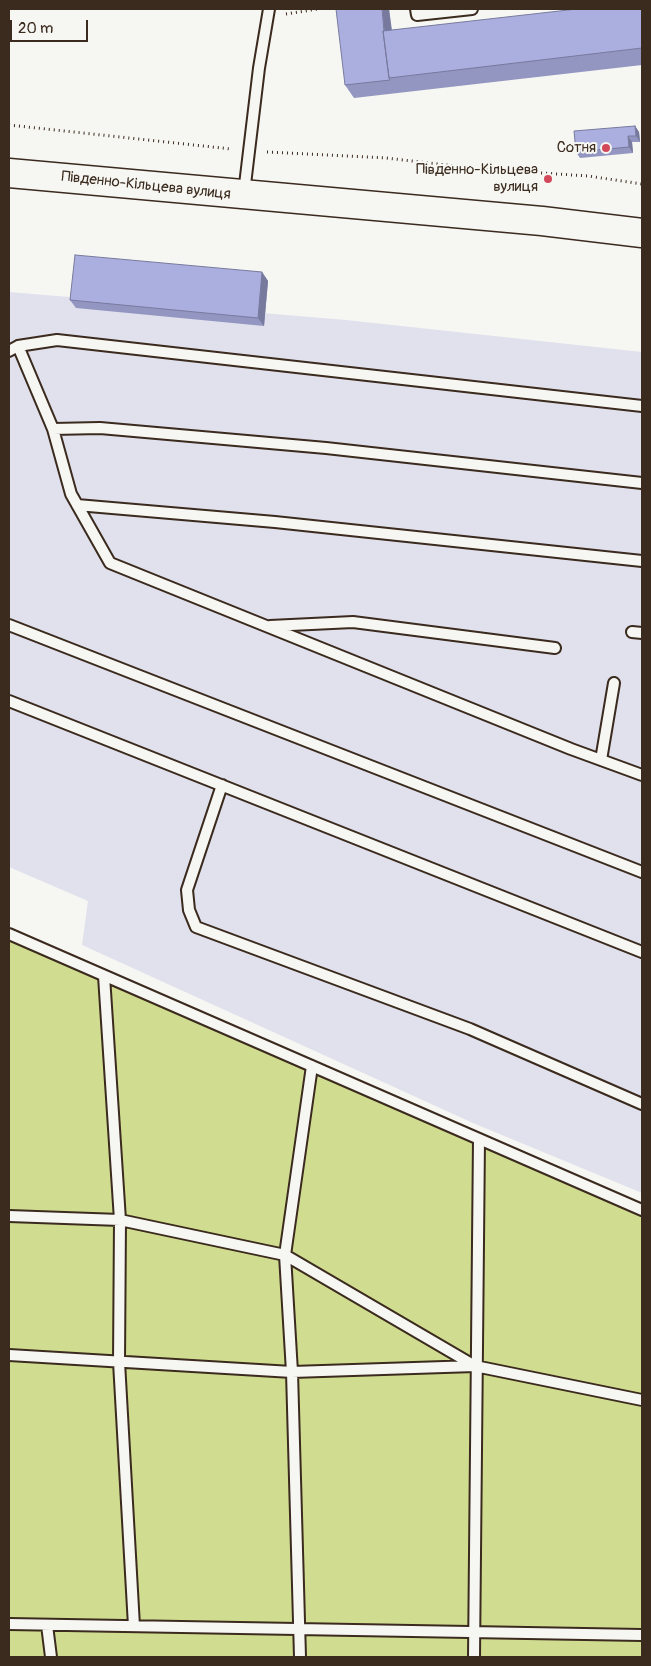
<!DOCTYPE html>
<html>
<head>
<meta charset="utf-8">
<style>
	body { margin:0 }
	#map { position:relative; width:651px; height:1666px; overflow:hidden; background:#f6f6f2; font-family:Pangolin,sans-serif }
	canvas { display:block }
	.frame { position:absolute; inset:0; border:10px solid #3b2a1e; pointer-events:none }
	.scale { position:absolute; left:10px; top:20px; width:78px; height:22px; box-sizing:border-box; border:2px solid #3b2a1e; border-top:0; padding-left:6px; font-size:15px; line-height:18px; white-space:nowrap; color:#3b2a1e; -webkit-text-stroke:4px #f6f6f2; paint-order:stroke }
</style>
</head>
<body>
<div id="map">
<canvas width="651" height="1666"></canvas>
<div class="frame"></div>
<div class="scale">20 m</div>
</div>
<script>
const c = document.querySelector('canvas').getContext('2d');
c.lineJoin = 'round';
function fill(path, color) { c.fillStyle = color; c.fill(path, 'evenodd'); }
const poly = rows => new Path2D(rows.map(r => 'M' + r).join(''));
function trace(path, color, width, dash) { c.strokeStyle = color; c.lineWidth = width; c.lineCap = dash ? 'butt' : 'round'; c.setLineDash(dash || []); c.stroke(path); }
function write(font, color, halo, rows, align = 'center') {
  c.font = font + ' Pangolin,sans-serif'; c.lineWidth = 4; c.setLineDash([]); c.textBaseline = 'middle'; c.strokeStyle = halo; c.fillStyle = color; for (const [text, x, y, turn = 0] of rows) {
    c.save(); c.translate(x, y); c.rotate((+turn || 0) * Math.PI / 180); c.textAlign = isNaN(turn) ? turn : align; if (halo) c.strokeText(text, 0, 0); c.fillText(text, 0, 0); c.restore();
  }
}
const built = poly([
	[9,292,346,320,642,352,642,1193,473,1123,82,945,88,901,9,867]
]);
const green = poly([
	[9,939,642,1205,642,1657,9,1657]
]);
const path = poly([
	[286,14,318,9],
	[9,125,231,149],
	[267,152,386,158,481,169,588,176,642,184]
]);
const lane = poly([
	[416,9,417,15,472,9],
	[244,193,259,68,269,9],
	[18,346,53,429,71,494,110,563,571,749,642,775],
	[9,351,18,346,57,340,642,406],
	[53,429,100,428,326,448,642,483],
	[77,505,275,522,642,561],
	[9,625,642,872],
	[270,626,353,622,555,648],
	[632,632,642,633],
	[9,701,642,952],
	[601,760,614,683],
	[222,785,187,890,189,910,196,927,470,1029,642,1104],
	[9,934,642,1210],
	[104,976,120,1220,119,1362,134,1626],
	[9,1216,120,1220,285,1255,475,1366],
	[9,1355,292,1372,475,1366,642,1400],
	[9,1624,642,1635],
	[47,1625,51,1657],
	[300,1657,292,1372,285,1255,312,1066],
	[474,1657,479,1139]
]);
const primary = poly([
	[9,173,542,221,642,233]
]);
const wall = poly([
	[389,9,392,30,642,9,642,65,354,98,345,85],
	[635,126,639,132,640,142,632,142,633,153,580,158,576,152],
	[262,272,268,281,264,326,76,308,70,300]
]);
const shadedWall = poly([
	[382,9,389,9,397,77,390,78],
	[635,126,639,132,640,142,636,136],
	[628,136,632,142,633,153,629,147],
	[262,272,268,281,264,326,258,318]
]);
const building = poly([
	[336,9,382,9,384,31,383,31,389,78,390,80,345,85,336,9],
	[577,9,642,9,642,48,389,78,383,31,577,9],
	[635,126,636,136,628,136,629,147,576,152,574,131,635,126],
	[75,255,262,272,258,318,70,300,75,255]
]);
const markers = [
	[606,148,5,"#d1495b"],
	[548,179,5,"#d1495b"]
];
const poiNames = [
	["Сотня",596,148],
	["Південно-Кільцева",538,170],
	["вулиця",538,187]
];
const streetNames = [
	["Південно-Кільцева вулиця",146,186,6]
];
fill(built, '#e0e1ed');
fill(green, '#d0dd91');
trace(lane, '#3b2a1e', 14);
trace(primary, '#3b2a1e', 31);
trace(path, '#3b2a1e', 3, [1, 4]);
trace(lane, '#f6f6f2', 10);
trace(primary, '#f6f6f2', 28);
fill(wall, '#9396c1');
fill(shadedWall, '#787a9d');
fill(building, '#abafe0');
trace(building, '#787a9d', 1);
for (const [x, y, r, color] of markers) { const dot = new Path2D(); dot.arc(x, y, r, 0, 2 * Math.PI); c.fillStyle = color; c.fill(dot); trace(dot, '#f6f6f2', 2); }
write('15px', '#3b2a1e', '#f6f6f2', poiNames, 'right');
write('15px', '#3b2a1e', '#f6f6f2', streetNames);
</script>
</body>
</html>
